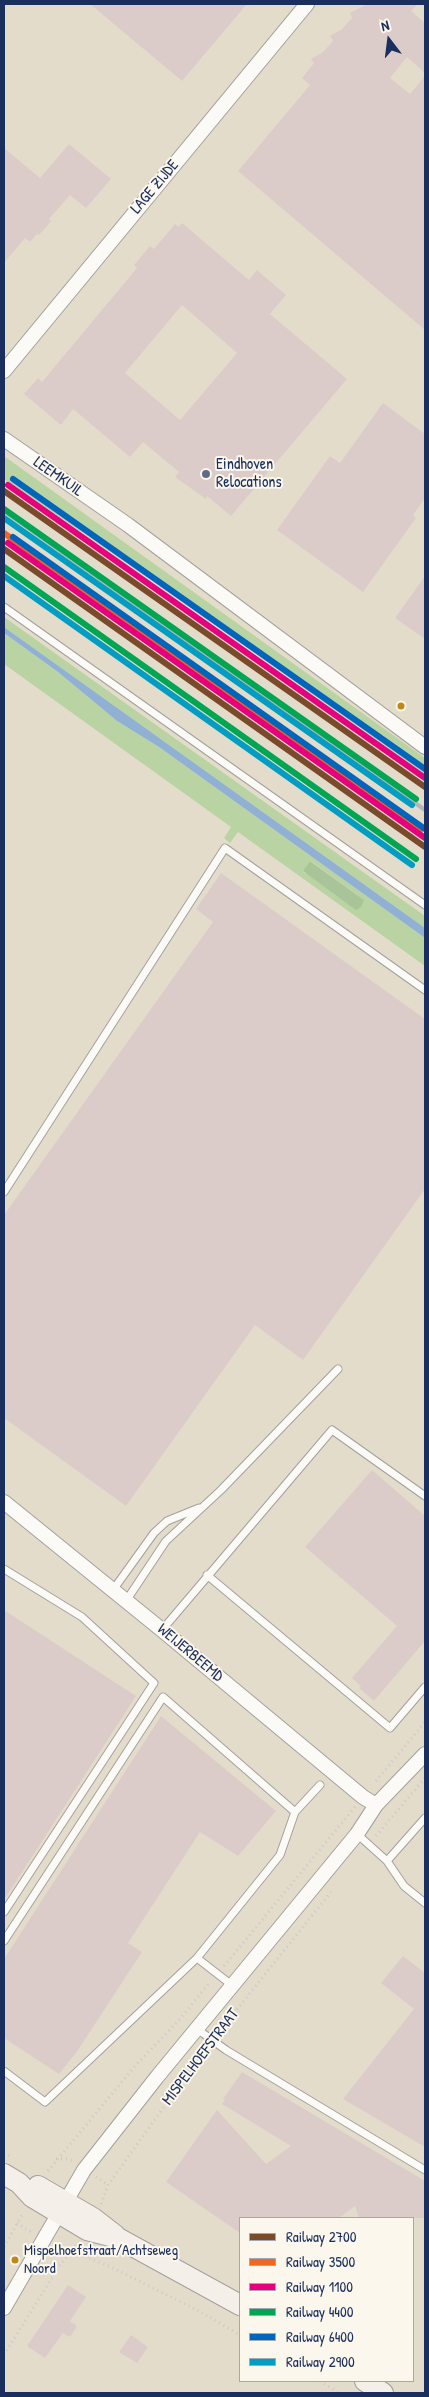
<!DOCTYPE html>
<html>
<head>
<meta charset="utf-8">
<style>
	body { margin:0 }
	#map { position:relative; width:429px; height:2397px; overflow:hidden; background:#e4dcca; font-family:"Patrick Hand",sans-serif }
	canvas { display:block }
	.frame { position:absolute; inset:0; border:5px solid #1b2f5e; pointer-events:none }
	.legend { position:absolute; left:239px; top:2217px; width:175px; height:165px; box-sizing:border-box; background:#fbf7ec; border:1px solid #a1a7b3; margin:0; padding:6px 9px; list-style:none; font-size:15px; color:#1b2f5e }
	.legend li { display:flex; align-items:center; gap:10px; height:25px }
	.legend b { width:25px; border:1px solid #a1a7b3 }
	.north { position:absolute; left:364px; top:15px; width:50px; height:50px; -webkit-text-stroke:4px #fbf7ec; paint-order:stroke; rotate:345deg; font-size:14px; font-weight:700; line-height:20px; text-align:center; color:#1b2f5e }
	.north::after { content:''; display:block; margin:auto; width:18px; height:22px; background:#1b2f5e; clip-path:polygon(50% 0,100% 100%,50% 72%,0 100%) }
</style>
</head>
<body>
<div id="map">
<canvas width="429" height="2397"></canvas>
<div class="frame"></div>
<ul class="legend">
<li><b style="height:6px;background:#7a4b2a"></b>Railway 2700</li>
<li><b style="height:6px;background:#f26522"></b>Railway 3500</li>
<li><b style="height:6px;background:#e5007d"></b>Railway 1100</li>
<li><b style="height:6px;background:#00a651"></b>Railway 4400</li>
<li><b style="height:6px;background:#0065bd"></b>Railway 6400</li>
<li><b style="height:6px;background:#039dc3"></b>Railway 2900</li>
</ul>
<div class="north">N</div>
</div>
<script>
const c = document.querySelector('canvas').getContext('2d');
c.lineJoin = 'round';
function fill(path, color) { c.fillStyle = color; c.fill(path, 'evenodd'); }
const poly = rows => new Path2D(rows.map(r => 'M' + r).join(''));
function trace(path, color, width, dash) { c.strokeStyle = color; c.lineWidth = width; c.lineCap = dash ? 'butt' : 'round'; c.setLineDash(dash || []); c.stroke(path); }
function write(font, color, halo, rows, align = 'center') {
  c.font = font + ' "Patrick Hand",sans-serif'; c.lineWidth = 4; c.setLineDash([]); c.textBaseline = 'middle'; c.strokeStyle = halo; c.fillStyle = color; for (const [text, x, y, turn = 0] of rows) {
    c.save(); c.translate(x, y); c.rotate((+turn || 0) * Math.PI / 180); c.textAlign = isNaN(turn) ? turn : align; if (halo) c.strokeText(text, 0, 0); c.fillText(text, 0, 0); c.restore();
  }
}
const green = poly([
	[4,456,425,758,425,774,166,590,4,479],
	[4,617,425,916,425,928,4,627],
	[4,633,58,672,117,721,159,747,425,938,425,966,238,832,230,843,224,838,231,827,4,664],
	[310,861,311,861,364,900,303,872]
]);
const forest = poly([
	[310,861,364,900,361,907,356,910,303,871]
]);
const water = poly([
	[4,627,425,928,425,938,159,747,117,721,58,672,4,633]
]);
const building = poly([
	[90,4,247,4,182,81],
	[367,4,418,4,411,11,425,23,425,73,407,57,390,78,410,94,425,76,425,330,238,171,310,85,302,78,314,63,311,59,323,52,333,41,330,36,342,29,352,18,350,13],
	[69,144,111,179,86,208,70,195,49,219,51,221,39,235,37,234,30,242,25,238,4,263,4,148,40,178],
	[182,223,249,280,257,270,286,295,270,314,347,379,231,516,207,496,206,499,175,477,179,472,143,442,130,457,73,409,61,425,24,394,38,378,42,382,137,268,134,265,150,246,154,249,175,224,179,227],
	[182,305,237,353,180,420,125,373],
	[383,403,425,434,425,498,413,515,416,518,363,592,277,530,330,456,340,463],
	[425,576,425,639,395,618],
	[221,873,425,1019,425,1189,303,1360,255,1325,126,1506,4,1418,4,1215,213,922,196,909],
	[372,1470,425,1516,425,1641,374,1701,359,1688,361,1686,352,1678,397,1626,305,1547],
	[4,1610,136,1696,4,1900],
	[161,1716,276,1811,238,1856,200,1832,128,1943,142,1952,76,2053,59,2074,4,2038,4,1959],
	[403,1956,425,1973,425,2147,343,2099,414,2009,381,1983],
	[242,2072,425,2181,425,2218,359,2218,355,2206,339,2218,240,2218,240,2233,166,2182,217,2110,266,2164,291,2146,222,2104,225,2100,223,2099],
	[68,2285,86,2297,70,2321,77,2326,70,2337,63,2333,45,2358,27,2346],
	[131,2335,148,2347,137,2363,119,2352]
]);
const path = poly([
	[376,1781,425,1722],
	[376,1836,425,1778],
	[224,1966,355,1807],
	[218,2033,331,1892],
	[4,2153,10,2156],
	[56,2159,67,2159,72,2161],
	[48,2171,135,2066,179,2020,210,1982],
	[96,2177,108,2185],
	[101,2204,108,2185,206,2048],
	[17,2223,31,2232],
	[57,2245,109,2266,197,2310,240,2335],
	[4,2247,23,2213],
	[4,2355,60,2265,78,2243],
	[320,2381,339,2393]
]);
const lane = poly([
	[4,607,425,905],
	[4,1192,225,848,425,990],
	[4,1569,82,1617,154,1683,4,1912],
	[207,1575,390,1728,425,1687],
	[113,1590,154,1533,167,1521,199,1508],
	[126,1601,166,1541,221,1490,338,1369],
	[162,1630,332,1430,425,1496],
	[295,1812,320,1785],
	[357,1834,387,1861,404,1886,425,1903],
	[387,1861,425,1818],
	[4,1941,163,1697,295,1812,280,1855,197,1958,45,2102,4,2071],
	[197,1958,233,1986],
	[197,2029,226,2050,425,2170]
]);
const street = poly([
	[4,371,307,4],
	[4,439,128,525,425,747],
	[4,1502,162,1630,363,1797,376,1805],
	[4,2308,84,2170,157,2077,357,1834,376,1805,425,1754]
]);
const secondary = poly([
	[4,2174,19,2183,32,2197,87,2230,118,2238,240,2305],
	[38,2186,93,2218,115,2235],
	[365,2381,383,2393]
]);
const rail = poly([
	[4,511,425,810]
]);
const rail1 = poly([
	[4,491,425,787],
	[4,549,425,847]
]);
const rail2 = poly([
	[4,533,421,829]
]);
const rail3 = poly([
	[8,485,425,778],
	[8,543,425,838]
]);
const rail4 = poly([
	[4,509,416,799],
	[4,567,416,859]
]);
const rail5 = poly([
	[13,479,425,769],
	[13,537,425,829]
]);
const rail6 = poly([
	[4,518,412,805],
	[4,576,412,865]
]);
const markers = [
	[206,474,5,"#616c84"],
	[401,706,4.5,"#c08818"],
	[15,2260,4.5,"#c08818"]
];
const busNames = [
	["Mispelhoefstraat/Achtseweg",24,2251],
	["Noord",24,2269]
];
const streetNames = [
	["LAGE ZIJDE",155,187,-50],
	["LEEMKUIL",58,477,35],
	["WEIJERBEEMD",190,1653,40],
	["MISPELHOEFSTRAAT",201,2057,-53]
];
const poiNames = [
	["Eindhoven",216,465],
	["Relocations",216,483]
];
fill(green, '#b9d4a2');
fill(forest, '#a9c498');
fill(water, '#90b1d3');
fill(building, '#dcccc9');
trace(lane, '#a3a19c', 9);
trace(street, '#a3a19c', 16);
trace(secondary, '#a3a19c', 22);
trace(path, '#cac9c8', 3, [1, 4]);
trace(lane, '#fbfaf7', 7);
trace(street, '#fbfaf7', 14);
trace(secondary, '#f4f0e9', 20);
trace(rail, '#b5b7b9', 4);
trace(rail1, '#7a4b2a', 6);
trace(rail2, '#f26522', 6);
trace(rail3, '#e5007d', 6);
trace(rail4, '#00a651', 6);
trace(rail5, '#0065bd', 6);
trace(rail6, '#039dc3', 6);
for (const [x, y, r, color] of markers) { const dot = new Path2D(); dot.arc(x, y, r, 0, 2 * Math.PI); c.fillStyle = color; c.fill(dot); trace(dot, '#fbf7ec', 2); }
write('15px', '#1b2f5e', '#fbf7ec', busNames, 'left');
write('16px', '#1b2f5e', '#fbf7ec', streetNames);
write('16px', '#1b2f5e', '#fbf7ec', poiNames, 'left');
</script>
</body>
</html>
